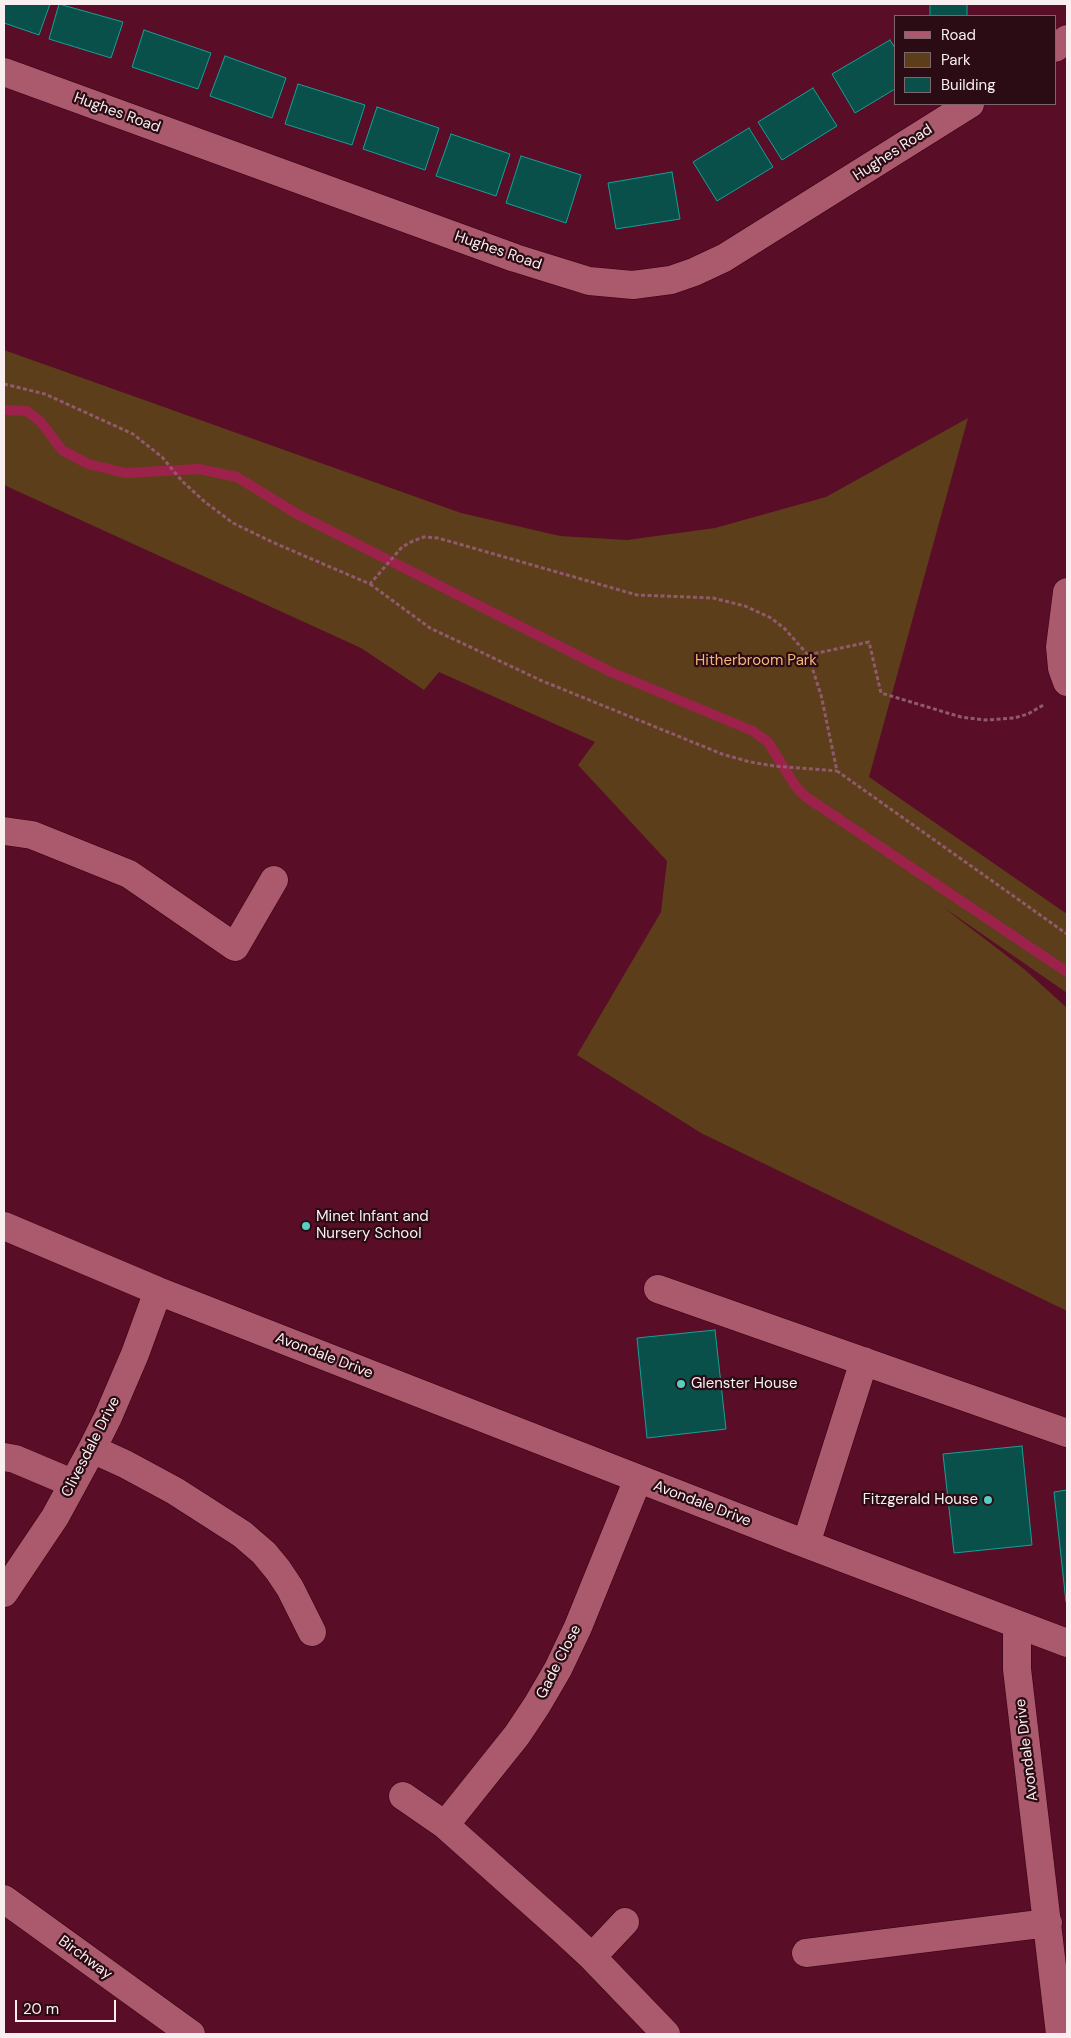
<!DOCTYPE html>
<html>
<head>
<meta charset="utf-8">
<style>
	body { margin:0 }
	#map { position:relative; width:1071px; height:2038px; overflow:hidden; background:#590d27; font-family:"DM Sans",sans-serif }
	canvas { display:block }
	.frame { position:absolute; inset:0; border:5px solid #f9eff0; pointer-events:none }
	.legend { position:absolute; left:894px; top:15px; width:162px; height:90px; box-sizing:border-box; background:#2b0b14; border:1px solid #7d666c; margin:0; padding:6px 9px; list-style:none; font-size:15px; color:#f9eff0 }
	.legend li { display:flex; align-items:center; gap:10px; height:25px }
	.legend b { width:25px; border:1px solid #7d666c }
	.scale { position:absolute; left:15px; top:2000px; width:101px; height:22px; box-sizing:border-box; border:2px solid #f9eff0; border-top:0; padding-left:6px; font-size:15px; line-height:18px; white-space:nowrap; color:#f9eff0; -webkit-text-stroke:4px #2b0b14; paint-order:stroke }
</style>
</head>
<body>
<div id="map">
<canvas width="1071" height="2038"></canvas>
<div class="frame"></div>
<ul class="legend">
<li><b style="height:6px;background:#ab596c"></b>Road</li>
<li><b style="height:14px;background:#5d3e1a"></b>Park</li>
<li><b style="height:14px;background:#09504b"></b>Building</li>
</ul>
<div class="scale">20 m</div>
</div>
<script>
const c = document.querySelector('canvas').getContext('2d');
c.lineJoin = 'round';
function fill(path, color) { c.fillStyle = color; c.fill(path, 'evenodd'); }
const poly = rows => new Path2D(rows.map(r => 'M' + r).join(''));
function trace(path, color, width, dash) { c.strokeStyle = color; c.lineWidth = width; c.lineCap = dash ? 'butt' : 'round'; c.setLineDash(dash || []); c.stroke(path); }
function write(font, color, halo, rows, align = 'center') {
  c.font = font + ' "DM Sans",sans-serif'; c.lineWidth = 4.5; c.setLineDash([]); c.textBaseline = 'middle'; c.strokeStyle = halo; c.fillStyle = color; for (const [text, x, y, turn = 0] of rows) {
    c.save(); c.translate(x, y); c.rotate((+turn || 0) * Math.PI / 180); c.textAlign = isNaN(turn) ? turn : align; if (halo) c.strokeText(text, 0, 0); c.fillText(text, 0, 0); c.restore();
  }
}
const green = poly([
	[4,350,461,513,560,536,627,540,715,528,826,497,968,418,869,777,1067,914,1067,993,943,907,1024,969,1067,1008,1067,1311,701,1133,577,1055,661,912,667,861,578,765,595,742,439,672,424,690,361,648,4,485]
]);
const stream = poly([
	[4,410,27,411,40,421,62,450,88,464,125,473,199,469,237,477,297,514,611,672,753,731,768,742,796,787,806,797,1067,972]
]);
const building = poly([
	[4,4,50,4,39,35,4,23,4,4],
	[59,4,123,22,111,58,49,39,59,4],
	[930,4,967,4,967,16,930,16,930,4],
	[144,30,211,53,198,89,132,67,144,30],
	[890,40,895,48,895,89,855,113,832,74,890,40],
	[225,56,286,78,272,118,210,96,225,56],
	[298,84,365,105,352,145,285,124,298,84],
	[813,88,837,126,782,160,758,122,813,88],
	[377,107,439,128,425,170,363,149,377,107],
	[749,128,773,167,717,201,693,162,749,128],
	[451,134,510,154,496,196,436,176,451,134],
	[521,156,581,175,566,223,506,203,521,156],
	[672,172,680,219,616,229,608,183,672,172],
	[715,1330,726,1429,647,1438,637,1338,715,1330],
	[1022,1446,1032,1545,954,1553,943,1454,1022,1446],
	[1067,1490,1067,1602,1066,1602,1054,1492,1067,1490]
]);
const path = poly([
	[4,384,45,394,133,434,162,457,182,481,205,502,233,523,272,542,370,584,402,547,413,541,424,537,438,538,637,595,713,598,745,606,771,618,785,629,808,655,821,695,837,771,1067,934],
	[370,584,430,628,540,680,722,754,750,762,774,766,837,771],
	[808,655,869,642,881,693,961,717,985,720,1014,718,1028,714,1045,704]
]);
const minor = poly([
	[1055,48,1067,39],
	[4,72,515,258,589,281,633,285,671,280,694,272,724,258,970,104],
	[1067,592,1060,647,1062,668,1067,682],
	[4,831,32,835,129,874,235,947,274,880],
	[4,1226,158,1291,424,1395,806,1544,1067,1643],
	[658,1289,1067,1433],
	[92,1449,125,1464,175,1491,242,1534,264,1553,278,1570,290,1588,312,1632],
	[4,1457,15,1459,72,1483],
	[806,1544,864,1361],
	[4,1593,55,1517,92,1449,108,1417,135,1354,158,1291],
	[1017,1624,1017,1669,1060,2034],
	[403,1796,445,1825,564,1931,592,1957,666,2034],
	[445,1825,517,1735,537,1705,558,1669,578,1627,638,1479],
	[4,1899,191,2034],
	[806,1953,1048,1923],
	[592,1957,625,1922]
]);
const markers = [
	[306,1226,5,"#56cec2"],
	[681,1384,5,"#56cec2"],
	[988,1500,5,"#56cec2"]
];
const streetNames = [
	["Hughes Road",117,113,20],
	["Hughes Road",893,153,-33],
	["Hughes Road",498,251,19],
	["Avondale Drive",324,1356,21],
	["Clivesdale Drive",91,1447,-63],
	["Avondale Drive",702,1504,21],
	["Gade Close",559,1662,-63],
	["Avondale Drive",1027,1750,-97],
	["Birchway",85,1958,36]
];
const parkNames = [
	["Hitherbroom Park",756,661]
];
const poiNames = [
	["Minet Infant and",316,1217],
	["Nursery School",316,1234],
	["Glenster House",691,1384],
	["Fitzgerald House",978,1500,"right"]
];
fill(green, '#5d3e1a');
trace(stream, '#9d224b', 10);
fill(building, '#09504b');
trace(building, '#15a096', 1);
trace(minor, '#340011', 29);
trace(path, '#905a6c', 3, [4, 2.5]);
trace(minor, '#ab596c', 28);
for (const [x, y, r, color] of markers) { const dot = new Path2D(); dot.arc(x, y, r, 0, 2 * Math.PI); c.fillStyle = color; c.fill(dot); trace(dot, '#2b0b14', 2); }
write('15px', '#f9eff0', '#2b0b14', streetNames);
write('15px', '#f8b773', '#2b0b14', parkNames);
write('15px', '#f9eff0', '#2b0b14', poiNames, 'left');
</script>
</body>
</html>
